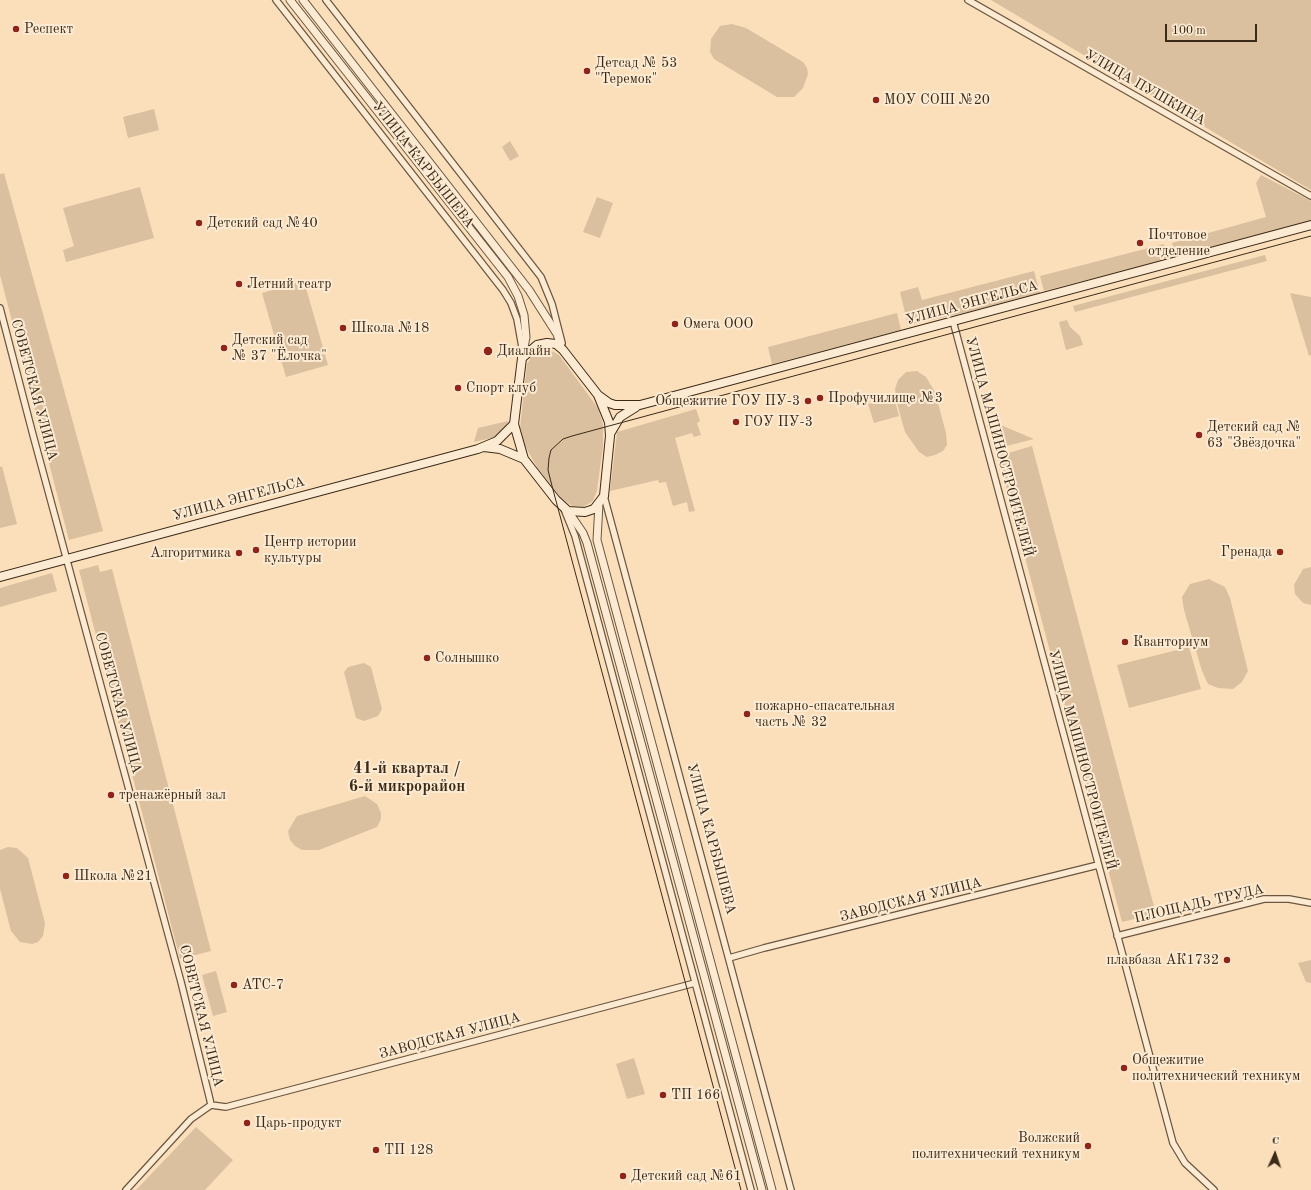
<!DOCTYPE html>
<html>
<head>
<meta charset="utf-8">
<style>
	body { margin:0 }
	#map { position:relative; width:1311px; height:1190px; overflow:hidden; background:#fbdfbb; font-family:"Old Standard TT",serif }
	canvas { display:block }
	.north { position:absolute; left:1255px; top:1134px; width:40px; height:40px; -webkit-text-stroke:3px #fcead3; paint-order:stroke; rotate:3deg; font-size:11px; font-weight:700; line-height:16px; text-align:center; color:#3b2a17 }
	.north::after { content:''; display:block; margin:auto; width:14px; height:18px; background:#3b2a17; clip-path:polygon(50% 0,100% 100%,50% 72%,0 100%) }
	.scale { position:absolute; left:1165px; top:24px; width:92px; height:18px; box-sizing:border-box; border:2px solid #3b2a17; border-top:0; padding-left:5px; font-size:12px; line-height:14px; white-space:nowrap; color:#3b2a17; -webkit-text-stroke:3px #fcead3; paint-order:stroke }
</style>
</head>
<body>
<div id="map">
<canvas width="1311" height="1190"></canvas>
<div class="north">С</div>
<div class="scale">100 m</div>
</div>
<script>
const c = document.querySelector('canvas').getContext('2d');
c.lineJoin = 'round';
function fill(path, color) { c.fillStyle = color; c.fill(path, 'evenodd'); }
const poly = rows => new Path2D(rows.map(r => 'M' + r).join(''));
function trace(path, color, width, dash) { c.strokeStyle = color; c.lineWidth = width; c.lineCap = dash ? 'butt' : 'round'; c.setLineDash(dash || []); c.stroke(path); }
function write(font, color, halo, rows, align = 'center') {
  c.font = font + ' "Old Standard TT",serif'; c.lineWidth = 4; c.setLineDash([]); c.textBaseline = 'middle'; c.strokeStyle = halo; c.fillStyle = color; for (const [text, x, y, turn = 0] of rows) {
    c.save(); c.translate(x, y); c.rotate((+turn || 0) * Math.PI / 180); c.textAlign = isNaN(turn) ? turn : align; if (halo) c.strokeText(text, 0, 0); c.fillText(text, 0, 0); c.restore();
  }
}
const green = poly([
	[991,0,1311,0,1311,190],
	[732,24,746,28,803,62,807,68,808,74,803,88,794,97,777,97,714,59,710,52,711,39,720,26],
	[154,109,159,130,128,138,123,117],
	[510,141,519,156,510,161,502,147],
	[4,173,103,531,69,540,0,275,0,174],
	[1261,175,1311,201,1311,221,1176,256,1172,243,1266,217,1256,183],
	[140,187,154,238,66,262,63,250,74,246,63,208],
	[597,197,613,203,600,238,583,232],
	[1164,244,1168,259,1044,291,1040,276],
	[1265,255,1267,261,1075,312,1073,306],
	[1034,271,1040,293,964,313,908,325,900,292,918,287,922,300],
	[304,281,328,365,286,377,262,293],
	[1290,293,1311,297,1311,355,1309,356],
	[897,313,901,330,772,364,768,347],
	[1067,320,1070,327,1080,336,1083,345,1066,350,1059,322],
	[540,350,550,350,559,355,598,408,603,424,603,446,597,490,593,501,583,507,572,506,561,498,537,467,525,446,520,428,527,364,532,356],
	[917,371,926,377,935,392,946,433,947,445,943,451,935,455,927,457,919,452,905,432,897,403,895,389,898,380,906,372],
	[894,397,899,416,874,423,868,404],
	[696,409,700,421,697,423,701,435,694,437,692,433,675,438,695,511,689,512,687,502,673,506,666,482,659,483,658,480,610,491,617,432],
	[508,421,507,425,496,437,474,442,478,428],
	[996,423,1034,439,1003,447],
	[1032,446,1156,914,1122,922,998,456],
	[2,466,17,524,0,528,0,467],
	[98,565,100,572,112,569,211,951,180,959,79,570],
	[1311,567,1311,605,1303,603,1295,594,1294,585,1303,569],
	[52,573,57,591,0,607,0,588],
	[1209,579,1225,587,1230,598,1248,671,1242,682,1233,689,1218,688,1208,684,1202,671,1184,610,1182,597,1190,584],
	[1189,647,1201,689,1129,708,1117,665],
	[364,663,371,667,382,709,378,716,364,721,356,718,344,672,348,667],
	[365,796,377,804,381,813,381,819,377,827,319,850,302,850,295,846,290,840,288,831,297,816],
	[8,847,17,848,28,858,45,923,43,936,38,942,32,944,20,942,11,931,0,889,0,850],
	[1311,960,1311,983,1306,982,1298,963],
	[216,971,227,1012,213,1016,202,975],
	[634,1058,645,1094,627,1099,616,1064],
	[196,1127,233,1160,205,1190,136,1190]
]);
const minor = poly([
	[276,0,503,290,511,303,517,319,522,347],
	[326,0,541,277,552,304,562,343],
	[968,0,1311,196],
	[0,308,33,435,181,982,210,1100,211,1105,191,1119,126,1190],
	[953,321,1173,1143,1185,1163,1214,1190],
	[604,496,791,1190],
	[564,509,575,536,751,1190],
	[1117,936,1264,899,1289,899,1311,903],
	[729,958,764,948,1098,865],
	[211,1105,226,1107,695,983]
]);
const tertiary = poly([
	[290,0,508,277,518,296,524,315,526,337,522,358],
	[303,0,529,290,557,334,561,347],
	[599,504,597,540,772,1190],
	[568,511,583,533,587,543,762,1190]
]);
const secondary = poly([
	[547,343,556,344,563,350,598,395,609,422,610,436,604,496,594,509,585,512,568,511,556,500,524,459,514,424,522,358,537,345,547,343],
	[598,395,609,403,615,405,640,405,1311,225],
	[610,434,620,417,636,407],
	[484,447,500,449,524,459],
	[0,577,478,449,497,441,514,424]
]);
const tram = poly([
	[741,1190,552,486,548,470,549,458,551,450,563,439,572,436,1311,236]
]);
const markers = [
	[16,29,4,"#8f2418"],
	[587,71,4,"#8f2418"],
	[876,100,4,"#8f2418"],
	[199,223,4,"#8f2418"],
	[1140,243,4,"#8f2418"],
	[239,284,4,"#8f2418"],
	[675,324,4,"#8f2418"],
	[343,328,4,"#8f2418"],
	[224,348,4,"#8f2418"],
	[488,351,5,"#8f2418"],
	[458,388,4,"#8f2418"],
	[820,398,4,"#8f2418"],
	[808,401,4,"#8f2418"],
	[736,422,4,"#8f2418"],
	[1199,435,4,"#8f2418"],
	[256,550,4,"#8f2418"],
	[1280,552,4,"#8f2418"],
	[239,553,4,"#8f2418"],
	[1125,642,4,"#8f2418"],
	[427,658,4,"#8f2418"],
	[747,714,4,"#8f2418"],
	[111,795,4,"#8f2418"],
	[66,876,4,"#8f2418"],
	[1227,960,4,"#8f2418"],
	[234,985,4,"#8f2418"],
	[1124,1068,4,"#8f2418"],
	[663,1095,4,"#8f2418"],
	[247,1123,4,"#8f2418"],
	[1088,1146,4,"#8f2418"],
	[376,1150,4,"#8f2418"],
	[623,1176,4,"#8f2418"]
];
const poiNames = [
	["Респект",24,29],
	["Детсад № 53",595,63],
	["\"Теремок\"",595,79],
	["МОУ СОШ №20",884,100],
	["Детский сад №40",207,223],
	["Почтовое",1148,235],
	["отделение",1148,251],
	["Летний театр",247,284],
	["Омега ООО",683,324],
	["Школа №18",351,328],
	["Детский сад",232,340],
	["№ 37 \"Ёлочка\"",232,356],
	["Диалайн",497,351],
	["Спорт клуб",466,388],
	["Профучилище №3",828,398],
	["Общежитие ГОУ ПУ-3",800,401,"right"],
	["ГОУ ПУ-3",744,422],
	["Детский сад №",1207,427],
	["63 \"Звёздочка\"",1207,443],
	["Центр истории",264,542],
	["культуры",264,558],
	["Гренада",1272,552,"right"],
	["Алгоритмика",231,553,"right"],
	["Кванториум",1133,642],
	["Солнышко",435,658],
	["пожарно-спасательная",755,706],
	["часть № 32",755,722],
	["тренажёрный зал",119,795],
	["Школа №21",74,876],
	["плавбаза АК1732",1219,960,"right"],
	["АТС-7",242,985],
	["Общежитие",1132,1060],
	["политехнический техникум",1132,1076],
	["ТП 166",671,1095],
	["Царь-продукт",255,1123],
	["Волжский",1080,1138,"right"],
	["политехнический техникум",1080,1154,"right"],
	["ТП 128",384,1150],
	["Детский сад №61",631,1176]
];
const streetNames = [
	["УЛИЦА ПУШКИНА",1145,88,30],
	["УЛИЦА КАРБЫШЕВА",423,165,52],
	["УЛИЦА ЭНГЕЛЬСА",972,303,-15],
	["СОВЕТСКАЯ УЛИЦА",34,390,75],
	["УЛИЦА МАШИНОСТРОИТЕЛЕЙ",999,447,75],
	["УЛИЦА ЭНГЕЛЬСА",239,499,-15],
	["СОВЕТСКАЯ УЛИЦА",118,703,75],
	["УЛИЦА МАШИНОСТРОИТЕЛЕЙ",1082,760,75],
	["УЛИЦА КАРБЫШЕВА",711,839,75],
	["ЗАВОДСКАЯ УЛИЦА",911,900,-14],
	["ПЛОЩАДЬ ТРУДА",1199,904,-13],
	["СОВЕТСКАЯ УЛИЦА",201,1016,76],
	["ЗАВОДСКАЯ УЛИЦА",450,1036,-15]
];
const quarterNames = [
	["41-й квартал /",407,769],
	["6-й микрорайон",407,787]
];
fill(green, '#dac09f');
trace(minor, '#6b5740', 8);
trace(tertiary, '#6b5740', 9);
trace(secondary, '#3b2a17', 10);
trace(minor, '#fcead3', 5.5);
trace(tertiary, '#fcead3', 7);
trace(secondary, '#fcead3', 8);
trace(tram, '#3b2a17', 1);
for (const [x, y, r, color] of markers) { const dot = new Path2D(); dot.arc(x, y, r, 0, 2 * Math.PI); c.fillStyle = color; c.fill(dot); trace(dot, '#fcead3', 1.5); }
write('14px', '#3b2a17', '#fcead3', poiNames, 'left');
write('14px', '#3b2a17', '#fcead3', streetNames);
write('bold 16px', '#3b2a17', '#fcead3', quarterNames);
</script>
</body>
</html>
